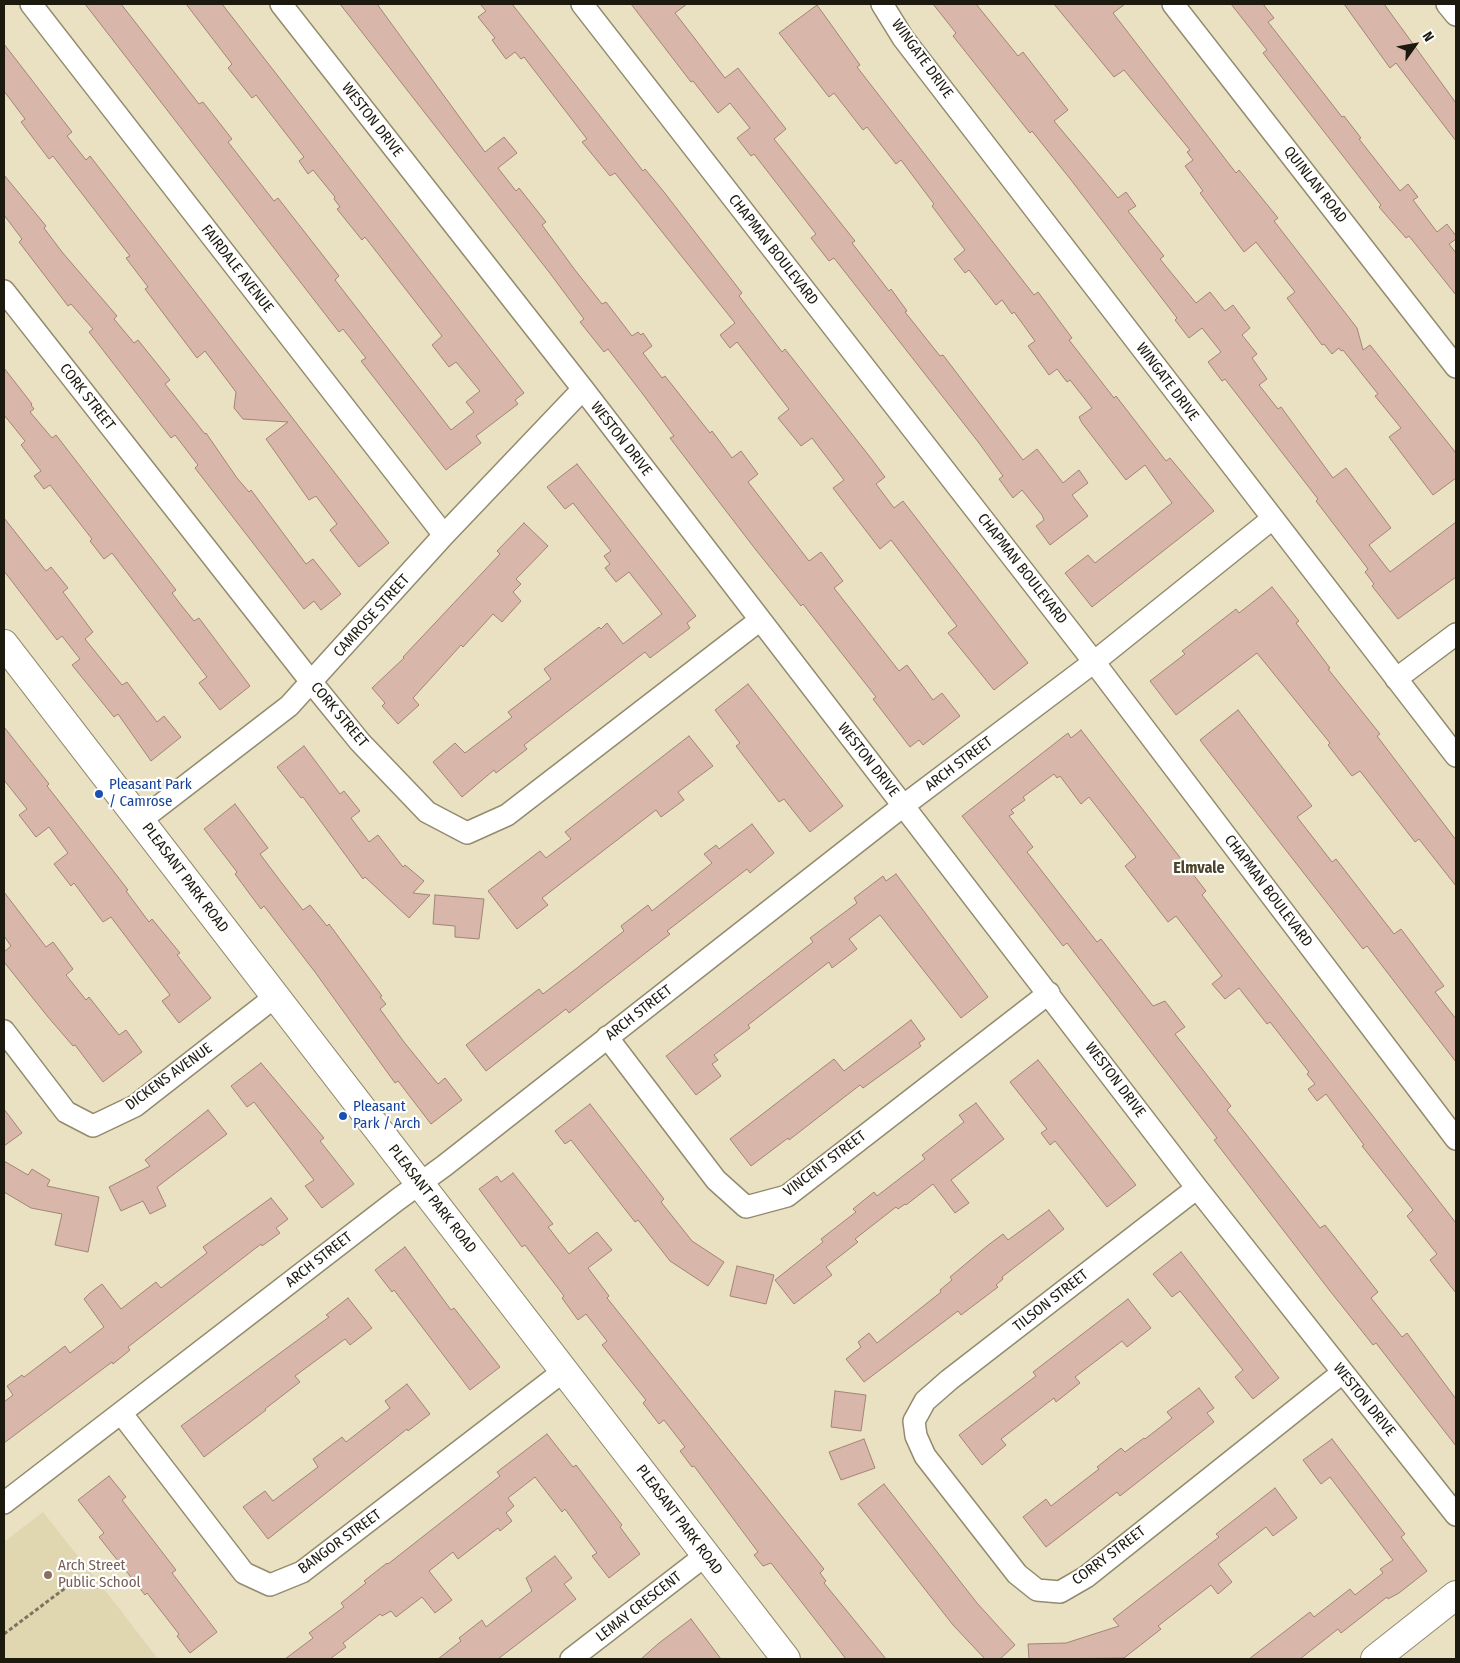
<!DOCTYPE html>
<html>
<head>
<meta charset="utf-8">
<style>
	body { margin:0 }
	#map { position:relative; width:1460px; height:1663px; overflow:hidden; background:#eae1c2; font-family:"Fira Sans Condensed",sans-serif }
	canvas { display:block }
	.frame { position:absolute; inset:0; border:5px solid #1c190e; pointer-events:none }
	.north { position:absolute; left:1390px; top:20px; width:50px; height:50px; -webkit-text-stroke:4px #fff; paint-order:stroke; rotate:58deg; font-size:14px; font-weight:700; line-height:20px; text-align:center; color:#1c190e }
	.north::after { content:''; display:block; margin:auto; width:18px; height:22px; background:#1c190e; clip-path:polygon(50% 0,100% 100%,50% 72%,0 100%) }
</style>
</head>
<body>
<div id="map">
<canvas width="1460" height="1663"></canvas>
<div class="frame"></div>
<div class="north">N</div>
</div>
<script>
const c = document.querySelector('canvas').getContext('2d');
c.lineJoin = 'round';
function fill(path, color) { c.fillStyle = color; c.fill(path, 'evenodd'); }
const poly = rows => new Path2D(rows.map(r => 'M' + r).join(''));
function trace(path, color, width, dash) { c.strokeStyle = color; c.lineWidth = width; c.lineCap = dash ? 'butt' : 'round'; c.setLineDash(dash || []); c.stroke(path); }
function write(font, color, halo, rows, align = 'center') {
  c.font = font + ' "Fira Sans Condensed",sans-serif'; c.lineWidth = 4.5; c.setLineDash([]); c.textBaseline = 'middle'; c.strokeStyle = halo; c.fillStyle = color; for (const [text, x, y, turn = 0] of rows) {
    c.save(); c.translate(x, y); c.rotate((+turn || 0) * Math.PI / 180); c.textAlign = isNaN(turn) ? turn : align; if (halo) c.strokeText(text, 0, 0); c.fillText(text, 0, 0); c.restore();
  }
}
const built = poly([
	[43,1512,118,1607,158,1659,4,1659,4,1542]
]);
const building = poly([
	[85,4,121,4,199,104,203,102,232,139,228,142,274,201,278,198,339,276,335,280,451,430,474,412,466,402,480,391,456,362,449,367,432,345,442,336,365,237,362,240,337,209,340,207,334,199,335,197,313,170,308,174,299,161,304,157,256,95,252,98,228,68,232,64,186,4,222,4,524,393,515,400,518,404,476,436,481,443,446,470,361,361,366,358,343,329,339,332,85,4],
	[340,4,377,4,485,152,504,137,517,153,498,168,516,191,519,188,546,222,542,225,575,270,602,304,606,302,632,336,638,332,641,335,643,333,652,346,643,353,662,378,665,376,710,433,712,431,732,458,741,451,758,474,748,482,809,561,821,552,843,581,834,588,899,671,907,665,933,700,942,693,960,716,923,745,919,740,910,747,873,699,876,697,803,604,801,606,756,550,670,438,674,436,642,393,608,349,604,352,580,322,584,319,549,272,340,4],
	[480,4,512,4,643,171,645,169,664,192,742,293,739,296,782,352,785,349,870,457,885,477,876,484,894,508,903,501,1028,663,994,690,948,633,957,626,891,540,880,549,833,488,844,480,812,438,801,446,778,418,789,409,737,342,730,348,720,335,735,323,615,173,610,176,582,142,587,139,524,57,521,59,515,52,506,59,492,40,495,38,478,17,486,11,480,4],
	[631,4,687,4,675,13,689,31,725,78,738,68,768,106,786,129,774,139,855,241,852,243,889,291,891,289,907,311,905,312,940,356,943,355,1023,460,1037,449,1063,483,1079,470,1088,483,1072,495,1088,516,1050,545,1036,526,1044,520,1042,515,1022,490,1013,498,999,479,1003,476,979,443,834,258,829,261,811,238,816,234,754,154,751,156,737,138,750,128,730,103,718,113,693,81,691,82,631,4],
	[933,4,976,4,1018,56,1023,52,1068,110,1054,121,1118,198,1126,192,1136,206,1128,211,1164,256,1160,259,1196,303,1210,292,1225,311,1233,305,1250,328,1242,335,1257,354,1252,358,1267,379,1259,385,1278,409,1281,407,1333,478,1346,468,1391,528,1369,545,1390,572,1456,522,1456,577,1398,619,1372,586,1374,584,1365,572,1368,569,1316,501,1318,499,1225,379,1222,381,1208,362,1221,352,1202,328,1189,338,1175,320,1177,318,1071,180,1032,131,1030,133,953,36,956,33,933,4],
	[1054,4,1125,4,1113,13,1236,173,1239,170,1278,218,1274,221,1357,328,1363,350,1370,345,1456,453,1456,478,1433,495,1389,437,1401,428,1375,396,1378,394,1343,350,1341,351,1339,348,1332,354,1324,344,1322,345,1287,298,1295,292,1256,242,1244,252,1200,193,1203,191,1185,166,1193,160,1187,152,1190,150,1124,70,1114,77,1054,4],
	[1231,4,1263,4,1274,18,1268,22,1342,117,1344,116,1361,138,1359,139,1400,191,1408,184,1418,197,1413,200,1437,232,1447,224,1456,236,1456,239,1449,244,1456,253,1456,295,1409,236,1406,238,1379,207,1381,205,1263,53,1267,50,1231,4],
	[1344,4,1384,4,1456,103,1456,141,1396,63,1390,68,1344,4],
	[817,5,860,65,857,67,1034,295,1038,292,1072,338,1069,340,1114,398,1116,396,1166,461,1170,458,1214,511,1092,607,1065,573,1088,555,1095,563,1172,503,1145,465,1126,480,1082,423,1079,417,1092,408,1070,380,1067,382,1057,369,1049,375,1028,346,1035,341,1014,312,1012,314,1002,300,996,305,969,270,965,273,954,259,965,250,932,206,934,204,901,160,896,164,867,127,863,130,834,93,829,97,779,33,817,5],
	[4,44,72,132,67,136,86,160,90,156,389,543,359,567,330,530,337,524,316,496,309,500,266,439,288,422,243,419,234,408,236,392,205,351,197,358,145,289,148,287,126,258,130,256,53,156,49,159,21,122,25,119,4,91,4,44],
	[4,175,46,226,44,228,62,252,117,316,114,319,134,343,138,340,170,380,165,384,205,434,206,433,237,478,249,492,251,490,306,564,313,559,341,594,321,610,314,601,304,609,195,468,198,465,175,435,171,438,89,332,93,329,71,304,68,306,19,242,22,239,4,215,4,175],
	[4,368,32,404,31,405,34,409,30,412,52,438,56,435,176,590,172,593,181,605,194,621,199,618,250,686,220,710,199,683,207,677,112,553,104,559,90,541,92,539,50,485,44,489,34,476,41,471,21,445,25,441,4,415,4,368],
	[577,464,696,616,687,623,690,628,650,658,645,652,524,745,527,749,496,773,494,770,462,797,433,762,455,743,465,753,512,717,508,712,551,679,544,669,599,627,601,629,607,623,623,644,662,614,629,572,616,582,605,568,610,564,604,556,611,551,573,503,565,509,547,487,577,464],
	[4,518,46,571,51,567,68,588,63,592,93,632,85,639,122,685,127,682,157,722,164,716,181,737,151,761,118,714,114,717,72,665,80,659,62,636,57,640,4,571,4,518],
	[524,523,548,546,516,579,521,584,513,592,521,601,502,622,493,614,463,647,461,645,413,698,419,705,398,724,382,706,385,703,372,688,404,658,403,657,500,554,497,551,524,523],
	[1272,587,1299,621,1296,623,1330,668,1328,669,1380,734,1377,736,1456,840,1456,886,1419,839,1415,842,1360,771,1352,776,1328,745,1330,743,1257,653,1176,715,1150,681,1185,654,1182,651,1236,609,1239,613,1272,587],
	[748,684,843,806,810,832,784,799,779,802,736,746,740,743,715,710,748,684],
	[1238,710,1312,806,1297,817,1332,862,1336,859,1394,934,1401,929,1444,986,1435,992,1456,1019,1456,1062,1367,946,1363,949,1200,740,1238,710],
	[4,727,49,784,47,786,118,877,128,890,126,891,149,922,152,919,180,953,177,955,211,998,179,1023,162,1001,170,995,111,917,103,922,74,883,71,886,54,864,68,853,49,827,36,837,19,815,27,809,4,780,4,727],
	[1081,730,1206,891,1202,895,1251,959,1456,1223,1456,1293,1430,1260,1437,1254,1407,1216,1413,1210,1362,1146,1364,1145,1326,1094,1317,1101,1308,1089,1315,1084,1307,1074,1309,1072,1270,1022,1267,1024,1239,988,1225,999,1212,984,1222,976,1176,916,1168,922,1125,866,1136,857,1089,797,1081,804,1060,776,1057,778,1054,774,1023,797,1025,800,1011,810,1014,813,1009,816,1033,847,1027,852,1097,942,1101,939,1153,1006,1165,1001,1185,1027,1175,1034,1231,1106,1227,1110,1320,1228,1325,1225,1378,1292,1371,1298,1402,1337,1407,1333,1456,1399,1456,1446,1376,1343,1373,1345,1330,1291,1214,1140,1217,1138,1067,943,1063,946,962,816,1068,733,1071,738,1081,730],
	[689,736,713,766,678,792,684,800,661,817,656,810,542,898,548,905,517,929,488,891,540,851,546,858,571,839,565,832,689,736],
	[304,746,340,794,344,791,360,811,351,818,369,842,378,835,403,867,405,865,424,881,413,893,430,895,409,918,365,877,363,879,303,797,301,798,277,767,304,746],
	[235,804,268,848,260,854,281,882,303,910,310,905,327,926,329,924,382,996,380,997,386,1004,380,1009,404,1042,438,1084,445,1078,462,1100,431,1124,398,1081,395,1083,315,972,264,906,261,909,249,893,235,874,237,872,204,829,235,804],
	[752,824,774,853,750,873,747,869,667,931,670,934,598,990,569,1013,566,1009,486,1071,466,1045,539,989,543,994,577,968,624,931,621,926,648,905,652,911,712,863,704,854,716,845,719,849,752,824],
	[896,874,988,997,961,1018,880,915,849,939,857,949,832,968,829,962,748,1025,750,1028,714,1055,718,1060,712,1064,721,1076,696,1095,666,1056,813,942,810,938,857,903,854,898,883,876,886,881,896,874],
	[4,892,46,947,53,942,62,954,73,969,66,975,86,1000,89,997,119,1035,126,1030,142,1052,103,1082,75,1045,73,1046,48,1017,4,962,4,952,11,946,4,936,4,892],
	[435,895,484,899,479,939,455,937,455,926,433,924,435,895],
	[911,1020,925,1039,919,1043,921,1046,863,1088,860,1085,789,1140,788,1138,751,1166,730,1139,834,1059,844,1071,911,1020],
	[1038,1060,1136,1185,1107,1207,1055,1141,1050,1145,1041,1133,1047,1129,1010,1082,1038,1060],
	[261,1063,324,1138,320,1141,354,1184,322,1208,305,1186,314,1180,254,1102,247,1107,231,1086,261,1063],
	[976,1103,1004,1139,951,1180,969,1203,955,1213,933,1184,906,1205,905,1204,898,1209,896,1207,855,1239,858,1242,826,1267,832,1275,794,1304,775,1280,823,1242,821,1239,856,1212,853,1209,874,1192,877,1196,925,1159,922,1155,964,1122,959,1115,976,1103],
	[590,1104,664,1199,661,1202,692,1241,724,1262,708,1286,670,1261,638,1220,635,1222,571,1140,565,1144,555,1131,590,1104],
	[4,1109,22,1133,4,1146,4,1109],
	[208,1110,227,1134,157,1187,166,1206,150,1214,143,1201,121,1211,109,1187,150,1166,145,1160,208,1110],
	[4,1161,28,1175,32,1169,50,1180,47,1186,99,1197,88,1252,55,1245,62,1214,31,1208,4,1192,4,1161],
	[513,1173,553,1224,548,1227,569,1254,597,1232,612,1250,588,1268,609,1296,607,1298,824,1569,820,1573,826,1581,824,1583,886,1659,846,1659,771,1563,763,1566,754,1555,758,1552,694,1466,692,1467,680,1451,685,1447,664,1420,659,1424,643,1403,646,1400,602,1345,607,1341,586,1314,578,1320,562,1298,564,1296,525,1245,522,1247,479,1189,497,1176,501,1182,513,1173],
	[271,1198,288,1219,276,1228,280,1233,262,1246,261,1244,128,1347,130,1350,113,1364,112,1362,4,1443,4,1402,13,1395,7,1386,22,1375,24,1377,65,1346,70,1353,104,1327,84,1299,90,1293,102,1284,121,1309,156,1282,161,1288,207,1253,203,1247,271,1198],
	[1049,1210,1064,1229,1002,1277,1003,1279,996,1285,998,1287,961,1315,958,1311,864,1382,846,1359,861,1347,858,1342,869,1333,877,1343,941,1292,940,1290,952,1280,950,1277,987,1246,1003,1234,1008,1240,1049,1210],
	[405,1247,451,1310,454,1308,500,1367,470,1390,394,1290,392,1292,375,1270,405,1247],
	[1181,1252,1279,1378,1253,1399,1235,1377,1243,1370,1180,1291,1172,1297,1153,1274,1181,1252],
	[737,1266,774,1275,766,1304,730,1296,737,1266],
	[348,1298,372,1328,350,1345,345,1339,295,1376,300,1382,265,1409,266,1410,204,1457,181,1426,329,1317,326,1315,348,1298],
	[1128,1299,1151,1328,1127,1347,1122,1341,1075,1377,1080,1383,1056,1402,1054,1398,1001,1439,1006,1445,982,1465,959,1435,1036,1376,1033,1372,1128,1299],
	[407,1384,430,1414,408,1431,407,1429,268,1539,243,1507,265,1491,273,1501,318,1467,313,1459,342,1437,346,1442,390,1408,385,1401,407,1384],
	[1199,1388,1214,1408,1207,1413,1214,1422,1120,1496,1117,1492,1046,1547,1023,1517,1046,1499,1051,1506,1099,1469,1097,1467,1121,1448,1125,1452,1144,1438,1145,1439,1172,1418,1167,1412,1199,1388],
	[835,1391,866,1395,861,1431,831,1427,835,1391],
	[547,1434,573,1467,576,1465,622,1525,620,1527,640,1554,609,1578,592,1556,597,1553,565,1509,562,1512,535,1477,508,1498,514,1506,506,1513,512,1521,500,1531,498,1528,458,1559,453,1552,429,1571,452,1600,435,1613,422,1597,396,1617,391,1611,382,1616,380,1614,343,1643,346,1647,330,1659,285,1659,313,1638,309,1633,344,1607,341,1603,366,1583,364,1581,387,1563,388,1564,500,1476,497,1472,547,1434],
	[864,1439,875,1468,841,1480,829,1452,864,1439],
	[1332,1439,1405,1534,1401,1537,1427,1571,1399,1593,1388,1599,1387,1597,1341,1633,1338,1629,1300,1659,1249,1659,1310,1612,1314,1617,1350,1589,1355,1595,1383,1573,1380,1569,1393,1560,1330,1477,1321,1484,1303,1460,1332,1439],
	[109,1476,126,1497,122,1500,176,1570,172,1573,217,1632,190,1653,177,1636,179,1634,147,1593,145,1595,99,1537,104,1533,78,1500,109,1476],
	[884,1484,977,1603,1015,1645,1000,1659,985,1659,953,1625,858,1504,884,1484],
	[1275,1488,1297,1518,1273,1536,1266,1527,1218,1564,1232,1582,1218,1594,1211,1585,1158,1626,1161,1629,1124,1658,1029,1659,1028,1644,1066,1643,1119,1626,1113,1619,1219,1537,1216,1534,1275,1488],
	[555,1556,572,1578,564,1584,576,1599,498,1659,438,1659,461,1641,459,1638,482,1620,486,1627,532,1591,526,1578,555,1556],
	[691,1619,721,1659,641,1659,659,1643,691,1619]
]);
const path = poly([
	[4,1634,72,1583]
]);
const street = poly([
	[31,4,444,535],
	[281,4,583,389,1197,1188,1456,1515],
	[582,4,1094,662,1456,1139],
	[882,4,903,38,1456,756],
	[1173,4,1456,367],
	[1447,4,1456,15],
	[4,291,312,683,360,742,427,812,467,833,507,815,760,620],
	[1396,679,1456,634],
	[141,820,289,706,444,535,583,389],
	[4,1031,66,1112,93,1126,135,1106,276,996],
	[607,1037,716,1180,746,1207,787,1196,1049,993],
	[1197,1188,949,1380,925,1401,914,1421,916,1436,925,1456,1017,1574,1037,1590,1060,1592,1086,1577,1342,1373],
	[121,1413,244,1573,270,1585,302,1572,565,1370],
	[4,1503,397,1200,444,1166,903,806,1094,662,1272,519],
	[571,1659,706,1555]
]);
const secondary = poly([
	[4,644,786,1659],
	[1375,1659,1456,1595]
]);
const markers = [
	[99,794,5,"#1a4fb4"],
	[343,1116,5,"#1a4fb4"],
	[48,1575,5,"#8d6e63"]
];
const streetNames = [
	["WINGATE DRIVE",922,59,54],
	["WESTON DRIVE",372,120,52],
	["QUINLAN ROAD",1315,185,52],
	["CHAPMAN BOULEVARD",773,250,52],
	["FAIRDALE AVENUE",237,269,52],
	["WINGATE DRIVE",1167,382,53],
	["CORK STREET",87,397,52],
	["WESTON DRIVE",621,439,52],
	["CHAPMAN BOULEVARD",1022,569,52],
	["CAMROSE STREET",372,616,-48],
	["CORK STREET",339,715,50],
	["WESTON DRIVE",868,760,52],
	["ARCH STREET",959,764,-37],
	["PLEASANT PARK ROAD",185,878,53],
	["CHAPMAN BOULEVARD",1268,891,53],
	["ARCH STREET",639,1013,-38],
	["DICKENS AVENUE",169,1077,-36],
	["WESTON DRIVE",1115,1080,53],
	["VINCENT STREET",825,1164,-37],
	["PLEASANT PARK ROAD",432,1199,52],
	["ARCH STREET",319,1260,-38],
	["TILSON STREET",1051,1301,-38],
	["WESTON DRIVE",1364,1400,51],
	["PLEASANT PARK ROAD",679,1520,53],
	["BANGOR STREET",340,1542,-36],
	["CORRY STREET",1109,1556,-37],
	["LEMAY CRESCENT",639,1607,-38]
];
const transitNames = [
	["Pleasant Park",109,785],
	["/ Camrose",109,802],
	["Pleasant",353,1107],
	["Park / Arch",353,1124]
];
const educationNames = [
	["Arch Street",58,1566],
	["Public School",58,1583]
];
const neighbourhoodNames = [
	["Elmvale",1199,869]
];
fill(built, '#e0d6b0');
fill(building, '#d8b7aa');
trace(building, '#a28477', 1);
trace(street, '#938b6e', 24);
trace(secondary, '#938b6e', 30);
trace(path, '#7a7460', 3, [4, 2.5]);
trace(street, '#fff', 21);
trace(secondary, '#fff', 28);
for (const [x, y, r, color] of markers) { const dot = new Path2D(); dot.arc(x, y, r, 0, 2 * Math.PI); c.fillStyle = color; c.fill(dot); trace(dot, '#fff', 2); }
write('15px', '#1c190e', '#fff', streetNames);
write('15px', '#164399', '#fff', transitNames, 'left');
write('15px', '#785e54', '#fff', educationNames, 'left');
write('bold 16px', '#4c442a', '#fff', neighbourhoodNames);
</script>
</body>
</html>
